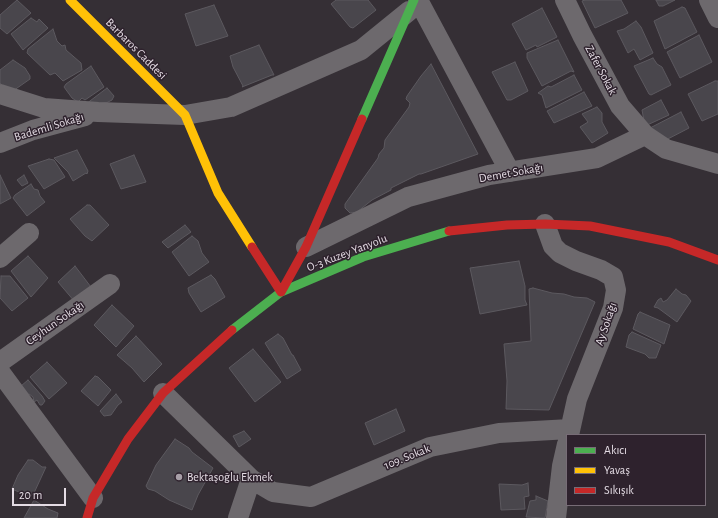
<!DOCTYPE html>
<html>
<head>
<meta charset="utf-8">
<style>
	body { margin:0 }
	#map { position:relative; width:718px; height:518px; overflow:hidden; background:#352f35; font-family:"Alegreya Sans",sans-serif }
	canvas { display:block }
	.legend { position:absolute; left:566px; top:434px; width:140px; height:72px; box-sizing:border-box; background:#2e222d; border:1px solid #776c76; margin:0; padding:5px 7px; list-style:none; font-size:12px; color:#e4dce4 }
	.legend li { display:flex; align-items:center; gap:8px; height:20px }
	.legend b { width:20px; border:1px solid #776c76 }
	.scale { position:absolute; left:12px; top:488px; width:54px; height:18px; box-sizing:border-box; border:2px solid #e4dce4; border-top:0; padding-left:5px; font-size:12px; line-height:14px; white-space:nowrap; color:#e4dce4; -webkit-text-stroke:3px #2e222d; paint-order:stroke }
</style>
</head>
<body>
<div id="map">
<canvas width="718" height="518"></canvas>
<ul class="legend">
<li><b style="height:5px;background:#4caf50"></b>Akıcı</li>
<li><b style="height:5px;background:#ffc107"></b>Yavaş</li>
<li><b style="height:5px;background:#c62828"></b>Sıkışık</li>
</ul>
<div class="scale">20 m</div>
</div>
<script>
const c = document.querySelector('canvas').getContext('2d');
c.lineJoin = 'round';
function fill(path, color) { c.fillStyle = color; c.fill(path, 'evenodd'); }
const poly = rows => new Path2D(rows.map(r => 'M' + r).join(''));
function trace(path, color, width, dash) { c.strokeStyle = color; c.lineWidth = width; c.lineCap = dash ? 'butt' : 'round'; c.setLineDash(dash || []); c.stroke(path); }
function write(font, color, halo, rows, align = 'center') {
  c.font = font + ' "Alegreya Sans",sans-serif'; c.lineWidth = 3; c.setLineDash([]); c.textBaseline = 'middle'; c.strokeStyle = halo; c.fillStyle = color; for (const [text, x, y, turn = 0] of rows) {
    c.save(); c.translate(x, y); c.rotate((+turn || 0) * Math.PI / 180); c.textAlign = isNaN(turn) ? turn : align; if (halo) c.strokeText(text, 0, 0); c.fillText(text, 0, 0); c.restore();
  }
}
const building = poly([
	[17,0,31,13,7,34,0,28,0,15,17,0],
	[336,0,368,0,376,10,353,28,350,27,331,4,336,0],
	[585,0,621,0,628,13,595,28,582,1,585,0],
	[656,0,675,0,663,6,659,6,656,0],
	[214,5,228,36,196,46,185,14,214,5],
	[682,7,685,8,697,32,665,49,654,21,682,7],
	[542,8,557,37,537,47,536,45,526,50,512,24,542,8],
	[31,18,37,22,39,19,48,28,23,50,11,34,31,18],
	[636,21,641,27,653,53,640,60,634,49,628,53,617,31,624,29,636,21],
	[53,29,57,41,62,46,65,45,66,50,81,63,82,70,63,81,55,73,50,75,27,53,28,49,53,29],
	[699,35,712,62,680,78,667,52,699,35],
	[558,40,574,72,571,71,542,86,527,58,527,53,558,40],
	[259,45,274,75,272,75,242,87,243,86,233,67,230,56,259,45],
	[653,58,657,64,662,67,671,85,651,95,649,94,634,66,653,58],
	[13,60,25,68,30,76,30,79,10,93,0,83,0,70,13,60],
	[515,62,528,91,511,100,507,100,492,72,515,62],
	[431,64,478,154,421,174,419,174,391,188,391,190,372,200,357,212,350,213,345,208,345,204,378,158,379,154,384,148,385,140,409,107,410,103,406,99,407,96,421,76,431,64],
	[91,66,104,87,85,100,82,98,78,102,72,98,64,87,66,84,91,66],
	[574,75,582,90,546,108,542,95,538,93,548,86,551,87,574,75],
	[715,81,718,81,718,114,702,121,688,94,715,81],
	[107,88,114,96,112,100,106,103,86,104,107,88],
	[584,92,592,106,554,123,547,111,584,92],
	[661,100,669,115,645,126,642,110,661,100],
	[597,107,602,113,602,122,608,133,592,143,580,127,588,122,582,114,597,107],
	[681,112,689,128,662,142,650,128,681,112],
	[77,150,88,171,87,174,86,173,73,181,68,172,54,158,77,150],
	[134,155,146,182,121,189,110,164,134,155],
	[49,159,54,160,65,177,44,189,28,166,49,159],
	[0,175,11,198,0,204,0,175],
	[24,175,28,183,22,186,17,180,24,175],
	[31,184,34,189,38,190,40,196,45,202,27,216,13,198,15,195,31,184],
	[87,205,90,205,109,225,92,241,85,236,70,219,87,205],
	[185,225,191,232,168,248,162,242,185,225],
	[192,236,198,241,202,253,209,262,189,276,172,252,192,236],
	[28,256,48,278,31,297,11,271,28,256],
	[519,261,525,286,525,300,527,305,480,314,470,268,519,261],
	[75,266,94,291,75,302,58,282,75,266],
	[211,275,215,279,225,297,201,312,189,293,188,288,211,275],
	[1,276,10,276,28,298,12,311,0,298,1,276],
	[533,288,552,293,564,294,574,297,587,298,595,302,549,410,506,409,507,381,504,344,531,341,529,289,533,288],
	[676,289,682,294,686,295,691,301,677,322,658,308,654,307,658,300,661,298,663,302,667,300,676,289],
	[112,305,134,326,116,347,94,325,112,305],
	[640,312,670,325,664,344,633,329,638,314,640,312],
	[632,332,661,345,656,358,649,358,645,354,626,347,629,335,632,332],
	[278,334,283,338,292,355,293,355,301,370,287,379,265,343,278,334],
	[136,336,162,364,144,382,132,368,117,355,136,336],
	[253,349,281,382,255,402,229,368,253,349],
	[47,362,67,383,49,399,30,377,47,362],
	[95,376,98,377,111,390,98,406,81,391,95,376],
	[28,380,42,396,45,401,42,405,40,405,37,400,34,402,33,397,29,394,24,396,21,386,28,380],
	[116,394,122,402,118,405,111,415,104,416,100,411,116,394],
	[396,409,405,431,374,445,365,423,396,409],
	[244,431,251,439,239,447,233,436,244,431],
	[175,439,189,448,192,452,213,468,198,495,192,510,169,500,155,491,148,489,146,486,156,465,175,439],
	[28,460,33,460,42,467,46,467,34,493,30,497,12,489,18,475,28,460],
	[528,483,529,496,524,497,525,509,501,510,499,484,522,485,528,483],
	[536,496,548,501,545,518,526,517,530,501,536,500,536,496],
	[34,500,48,509,58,513,57,518,24,518,34,500]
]);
const street = poly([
	[418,0,510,172],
	[565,0,582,35,620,106,645,135,666,149,718,164],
	[709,0,718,18],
	[0,94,44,108,98,112,185,115,231,107,361,50,409,11],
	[0,143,33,130,85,116],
	[545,224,553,246,560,253,576,261,601,270,613,277,616,290,613,308,577,399,569,435],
	[306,247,408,197,489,175,597,158,645,135],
	[0,258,29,233],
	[0,362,110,284],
	[0,372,93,498],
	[163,393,251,479,273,492,311,497,430,447,499,433,570,429],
	[238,518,251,479],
	[556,518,562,466,567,444]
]);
const fast = poly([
	[362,119,414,0],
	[232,330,281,292,363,257,449,231]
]);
const slow = poly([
	[70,0,185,115,218,193,252,247]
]);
const jam = poly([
	[449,231,507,225,545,224,590,226,669,242,718,260],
	[252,247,281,292,306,247,362,119],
	[87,518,93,498,128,439,163,393,232,330]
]);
const markers = [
	[179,477,4,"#a79fa7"]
];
const streetNames = [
	["Barbaros Caddesi",136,49,45],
	["Zafer Sokak",601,70,62],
	["Bademli Sokağı",49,127,-17],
	["Demet Sokağı",511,173,-10],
	["O-3 Kuzey Yanyolu",347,253,-21],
	["Ceyhun Sokağı",55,323,-35],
	["Ay Sokağı",606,324,-71],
	["109. Sokak",407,457,-22]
];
const poiNames = [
	["Bektaşoğlu Ekmek",187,477]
];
fill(building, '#49464c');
trace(building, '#5c595f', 1);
trace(street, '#6d696d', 20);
trace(fast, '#4caf50', 9);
trace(slow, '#ffc107', 9);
trace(jam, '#c62828', 9);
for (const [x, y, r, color] of markers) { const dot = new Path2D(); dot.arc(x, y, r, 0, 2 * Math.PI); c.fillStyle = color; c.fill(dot); trace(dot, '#2e222d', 1.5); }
write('12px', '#e4dce4', '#2e222d', streetNames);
write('12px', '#e4dce4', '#2e222d', poiNames, 'left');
</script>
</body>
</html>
